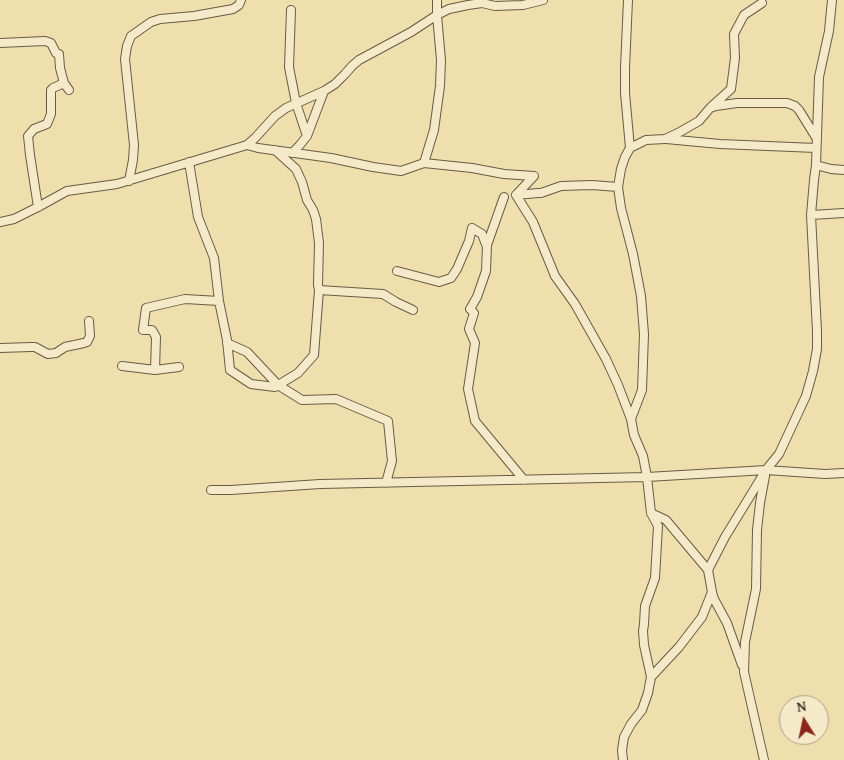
<!DOCTYPE html>
<html>
<head>
<meta charset="utf-8">
<style>
	body { margin:0 }
	#map { position:relative; width:844px; height:760px; overflow:hidden; background:#eedfad; font-family:"Gentium Book Plus",serif }
	canvas { display:block }
	.north { position:absolute; left:779px; top:695px; width:50px; height:50px; box-sizing:border-box; background:#f4eaca; border:1px solid #ab9f86; border-radius:50%; rotate:350deg; font-size:14px; font-weight:700; line-height:20px; text-align:center; color:#3d2f21 }
	.north::after { content:''; display:block; margin:auto; width:18px; height:22px; background:#8f2418; clip-path:polygon(50% 0,100% 100%,50% 72%,0 100%) }
</style>
</head>
<body>
<div id="map">
<canvas width="844" height="760"></canvas>
<div class="north">N</div>
</div>
<script>
const c = document.querySelector('canvas').getContext('2d');
c.lineJoin = 'round';
const poly = rows => new Path2D(rows.map(r => 'M' + r).join(''));
function trace(path, color, width, dash) { c.strokeStyle = color; c.lineWidth = width; c.lineCap = dash ? 'butt' : 'round'; c.setLineDash(dash || []); c.stroke(path); }
const minor = poly([
	[628,0,625,68,625,93,630,148],
	[291,10,289,67,296,103,307,136],
	[0,43,45,41,51,43,56,53,59,54,60,68,64,83,69,90],
	[711,107,731,89,735,58,734,34,744,15,762,3],
	[666,139,720,144,816,148],
	[247,145,258,148,331,158,373,167,401,171,424,163,472,168,504,174,534,176,516,195],
	[275,150,296,169,302,182,307,200,313,210,316,219,319,243,318,285,319,290,383,294,396,302,413,310],
	[292,153,299,146,307,136,324,91],
	[189,162,198,217,214,258,219,301,227,340,230,370,251,384,275,387,298,373,314,355,319,290],
	[424,163,434,130,440,86,441,60,437,15,437,0],
	[816,165,831,169,844,170],
	[129,181,133,160,134,145,125,59,127,46,131,36,151,22,160,19,194,16,233,9,239,5,241,0],
	[516,195,533,222,555,276,575,304,606,359,618,385,631,419,634,435,643,456,647,477,651,513,658,526,655,578,645,606,644,624,643,631,644,645,651,677],
	[516,195,538,193,541,193,561,186,592,185,618,187],
	[504,197,487,245,486,271,477,297,470,309,474,313,469,329,475,343,468,389,475,421,524,480],
	[38,207,30,155,28,136,34,129,47,124,51,114,51,90,53,88,64,83],
	[811,215,844,213],
	[0,222,14,219,38,207,67,191,117,184,247,145,255,138,275,116,286,108,324,91,335,84,345,74,352,66,359,60,411,32,437,15,449,9,468,5,482,3,495,6,523,5,543,0],
	[397,271,439,282,451,278,457,269,469,241,472,228,482,234,487,247],
	[227,343,247,352,278,385,302,400,336,399,388,421,392,461,386,483],
	[0,348,31,347,35,347,48,354,56,353,65,347,84,343,87,342,90,336,89,321],
	[122,366,155,370,156,337,152,330,143,330,146,308,185,299,219,301],
	[155,370,179,367],
	[631,419,642,390,644,334,641,296,633,254,621,208,618,187,621,169,625,157,630,148,646,140,665,139,678,133,699,121,710,108,716,106,737,103,787,103,795,106,799,110,817,139],
	[211,490,231,490,320,484,647,477,766,470,825,474,844,473],
	[651,513,666,520,708,570],
	[712,592,714,599,727,623,742,665],
	[623,760,622,750,624,737,631,724,642,710,648,693,651,677,679,647,702,617,712,592,708,570,725,537,766,470,779,454,806,396,813,371,817,349,817,331,811,215,814,180,816,165,819,77,829,31,832,0],
	[764,760,744,672,745,642,756,589,757,530,760,503,765,476]
]);
trace(minor, '#695b44', 10);
trace(minor, '#f4eaca', 8);
</script>
</body>
</html>
